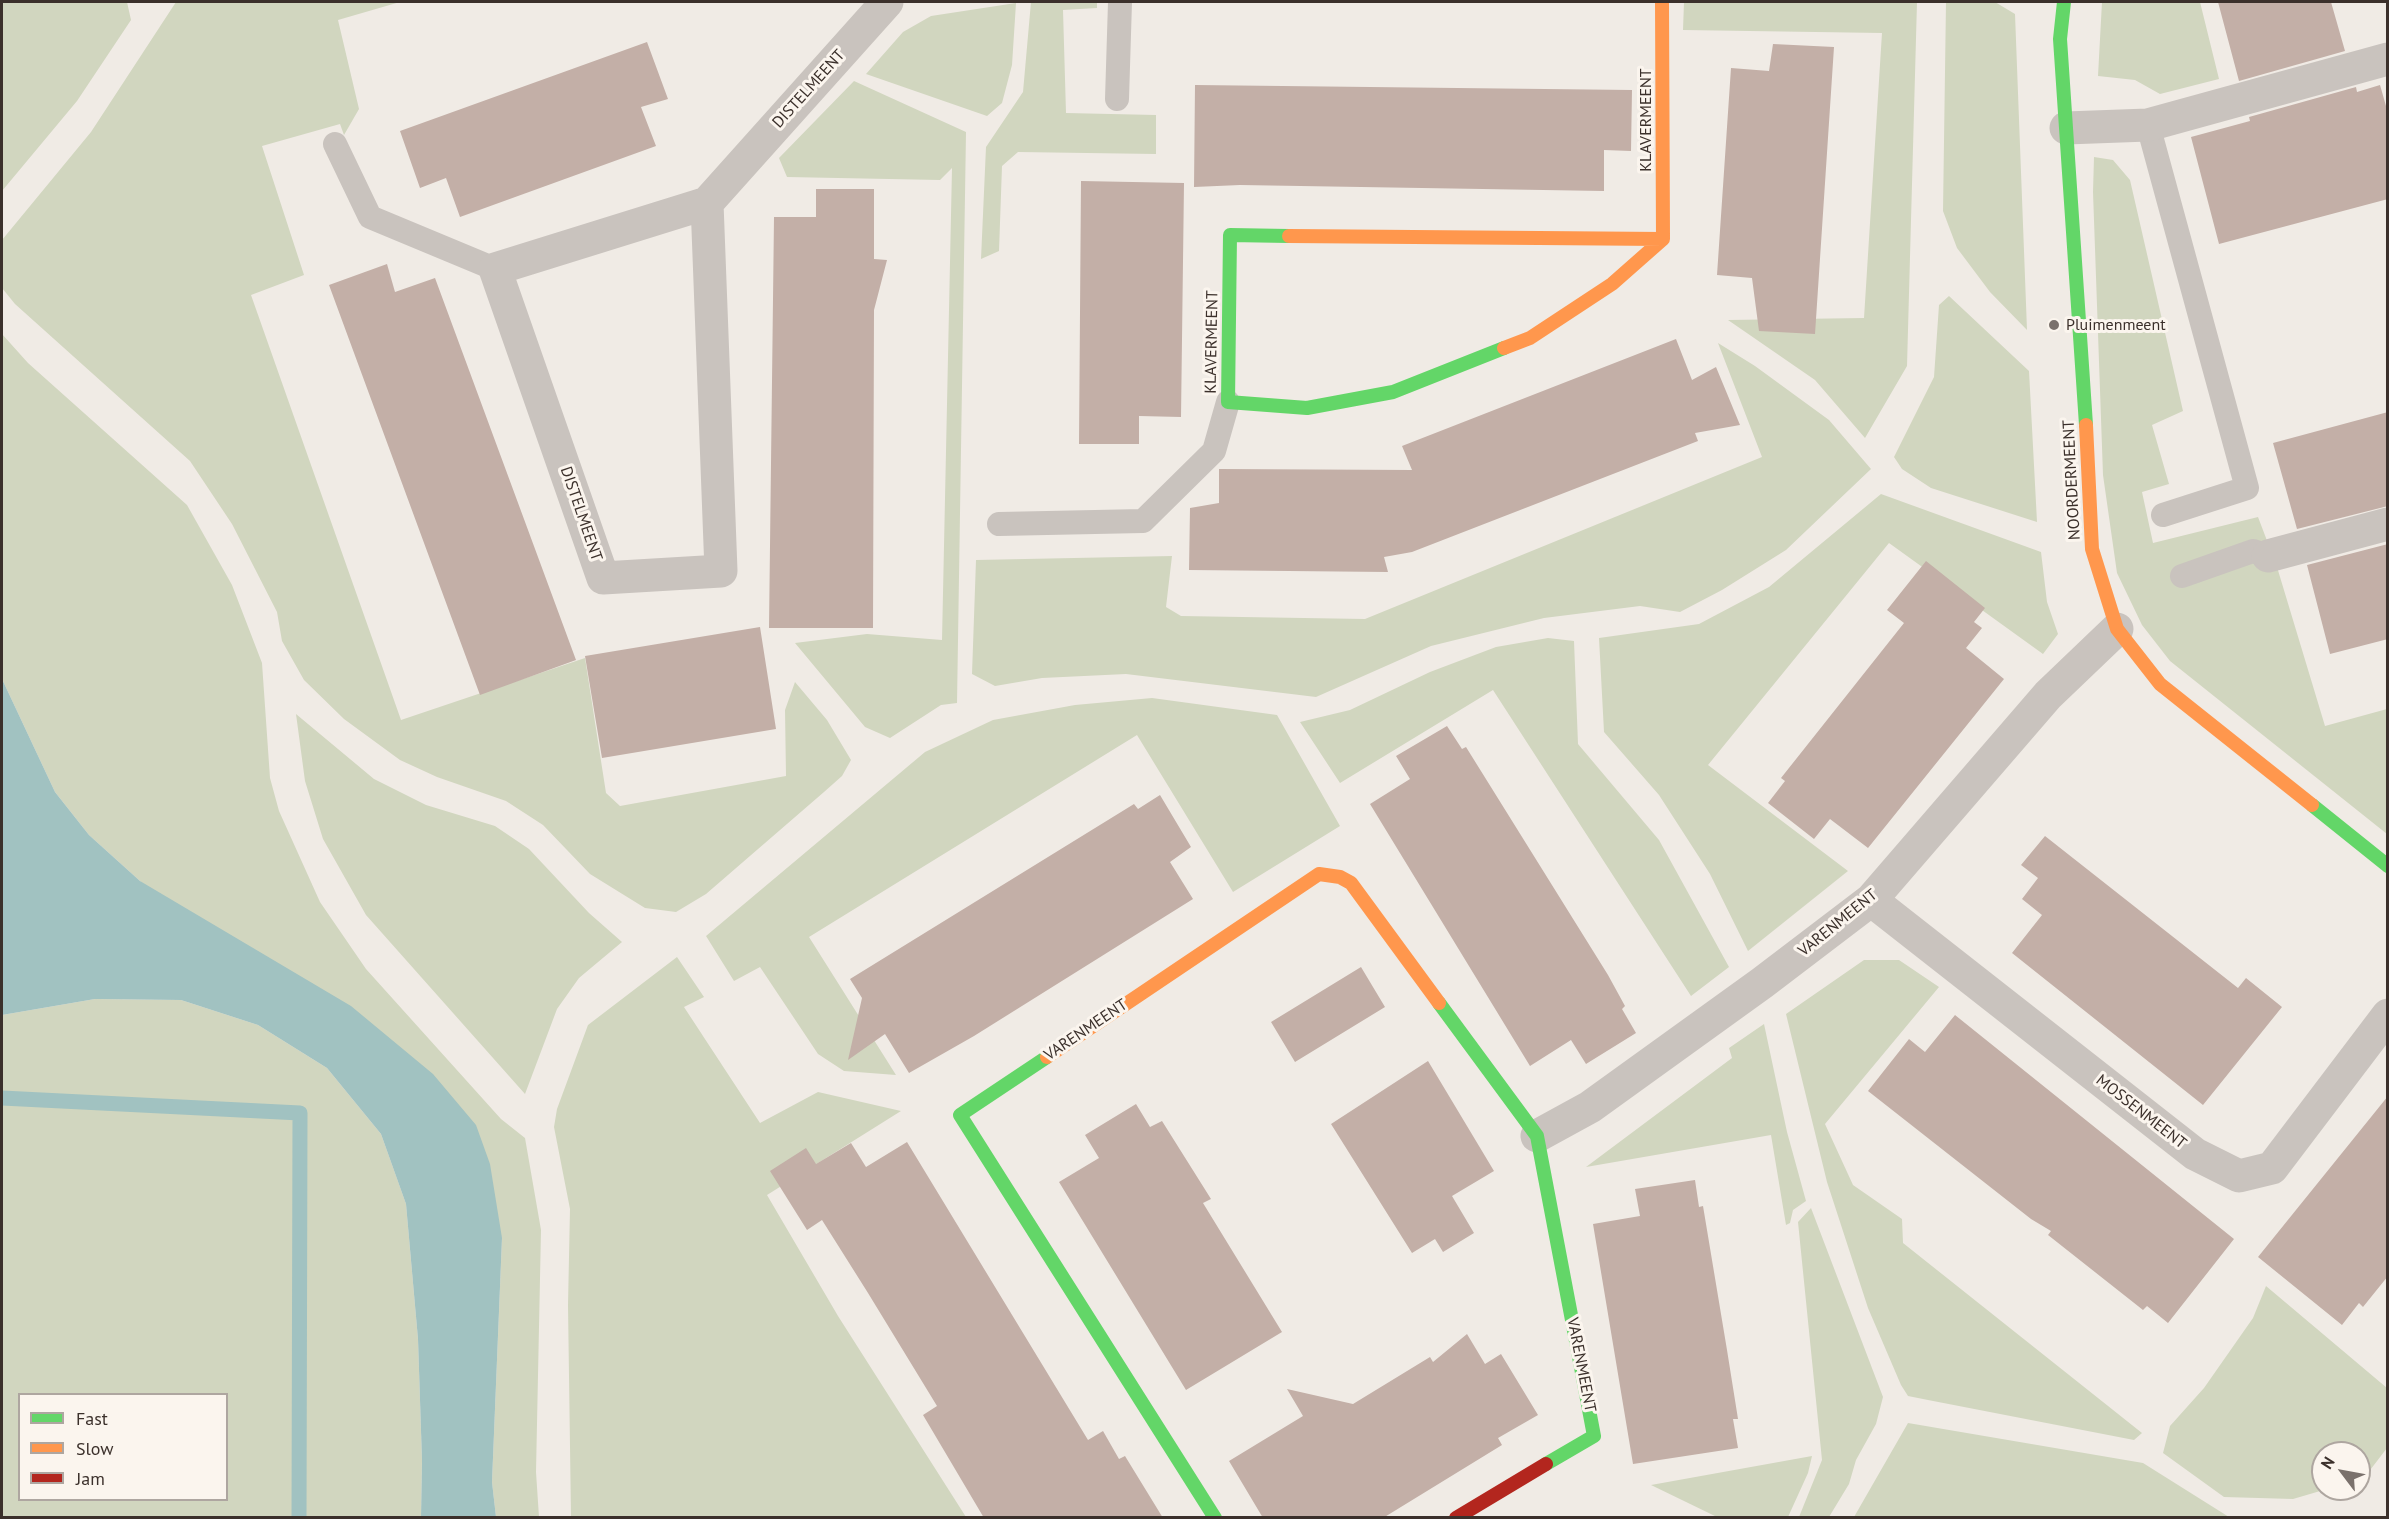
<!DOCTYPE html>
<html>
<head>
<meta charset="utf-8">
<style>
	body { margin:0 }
	#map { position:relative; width:2389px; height:1519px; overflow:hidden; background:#f0ebe5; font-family:"PT Sans",sans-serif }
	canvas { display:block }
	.frame { position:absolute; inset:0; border:3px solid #3b302b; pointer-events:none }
	.legend { position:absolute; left:18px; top:1393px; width:210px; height:108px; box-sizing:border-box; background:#fbf5ee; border:2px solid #aea6a0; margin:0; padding:8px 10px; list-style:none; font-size:18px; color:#3b302b }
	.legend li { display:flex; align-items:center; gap:12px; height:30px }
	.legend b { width:30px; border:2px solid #aea6a0 }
	.north { position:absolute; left:2311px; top:1441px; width:60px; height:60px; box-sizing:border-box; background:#fbf5ee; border:2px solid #aea6a0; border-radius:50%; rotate:302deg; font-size:16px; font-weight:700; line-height:24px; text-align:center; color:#3b302b }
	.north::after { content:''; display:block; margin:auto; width:21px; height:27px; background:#7a716c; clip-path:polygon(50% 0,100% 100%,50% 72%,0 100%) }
</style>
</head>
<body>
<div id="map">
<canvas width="2389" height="1519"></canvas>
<div class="frame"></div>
<ul class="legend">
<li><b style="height:8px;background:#63d668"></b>Fast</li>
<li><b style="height:8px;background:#ff974d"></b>Slow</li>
<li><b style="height:8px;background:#b3261e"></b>Jam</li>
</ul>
<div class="north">N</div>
</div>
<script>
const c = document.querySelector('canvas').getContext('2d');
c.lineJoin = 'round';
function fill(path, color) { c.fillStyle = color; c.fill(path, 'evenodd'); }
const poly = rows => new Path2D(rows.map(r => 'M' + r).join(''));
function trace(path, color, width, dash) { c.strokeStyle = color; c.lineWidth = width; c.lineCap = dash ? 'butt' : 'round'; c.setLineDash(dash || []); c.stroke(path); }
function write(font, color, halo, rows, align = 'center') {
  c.font = font + ' "PT Sans",sans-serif'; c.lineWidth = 6; c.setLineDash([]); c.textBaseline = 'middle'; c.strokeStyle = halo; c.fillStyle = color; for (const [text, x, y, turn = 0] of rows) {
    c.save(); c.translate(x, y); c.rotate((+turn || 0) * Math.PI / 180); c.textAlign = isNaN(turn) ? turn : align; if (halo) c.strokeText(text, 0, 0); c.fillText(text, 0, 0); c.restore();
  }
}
const green = poly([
	[2,2,127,2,131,20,77,101,2,191],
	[176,2,400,2,338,20,359,109,344,135,340,124,262,146,304,275,251,295,401,720,585,658,606,793,620,806,786,776,785,710,795,682,827,720,851,760,842,776,824,792,706,894,676,912,645,908,590,874,543,825,506,801,437,777,400,760,344,719,304,680,282,641,277,612,232,524,190,461,15,304,2,288,2,240,91,132],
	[1031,2,1097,2,1097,8,1063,10,1066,113,1156,115,1156,154,1018,152,1002,166,999,251,981,259,986,147,1023,92],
	[1684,2,1917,2,1907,366,1865,438,1815,380,1728,320,1864,318,1882,33,1683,30],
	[1946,2,1995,2,2015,14,2027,330,1990,292,1957,248,1943,211],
	[2102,2,2200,2,2219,79,2160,94,2135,80,2098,76],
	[1016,3,1012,65,1002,103,987,116,866,74,903,32,931,16],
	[854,81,966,132,957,703,941,705,890,738,865,727,795,643,867,634,942,640,952,168,940,180,787,177,779,158],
	[2094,157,2113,160,2130,180,2183,411,2152,425,2169,484,2142,492,2153,543,2258,517,2277,567,2325,726,2387,709,2387,834,2170,661,2142,625,2117,573,2103,475,2093,192],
	[1949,296,2029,371,2037,522,1931,488,1902,469,1894,457,1934,377,1939,305],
	[2,334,28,363,187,505,232,585,262,663,270,778,279,811,320,902,366,969,501,1119,525,1138,541,1230,536,1472,539,1517,496,1517,492,1482,502,1238,140,881,89,835,55,792,2,679],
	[1718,343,1755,366,1829,420,1871,469,1786,550,1722,590,1680,612,1640,606,1544,618,1431,646,1316,697,1126,674,1042,678,995,686,972,674,976,560,1172,556,1166,607,1181,616,1365,619,1762,457],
	[1881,494,2041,552,2047,602,2058,634,2043,654,1889,543,1708,765,1848,871,1748,951,1710,874,1659,795,1604,732,1599,638,1699,624,1769,587],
	[1548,638,1574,641,1578,744,1659,840,1729,967,1691,996,1493,690,1340,783,1300,722,1350,710,1430,672,1496,647],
	[1152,698,1277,715,1340,826,1233,892,1137,735,809,937,896,1075,844,1071,818,1054,760,967,734,981,706,936,925,752,993,720,1075,705],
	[296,714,374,779,426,805,495,826,529,849,589,913,622,942,579,978,557,1009,525,1094,366,915,323,839,305,781],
	[677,957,704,997,684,1007,760,1123,818,1092,901,1111,767,1195,838,1316,966,1517,571,1517,568,1305,570,1209,554,1127,557,1109,588,1025],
	[1864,960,1899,960,1939,987,1825,1124,1853,1185,1902,1219,1903,1243,2142,1433,2134,1440,1928,1400,1908,1396,1901,1385,1868,1308,1827,1182,1786,1014],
	[95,999,181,1000,258,1025,327,1068,381,1134,406,1204,418,1339,422,1461,421,1517,2,1518,2,1015],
	[20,1394,226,1394,226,1500,20,1500],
	[1764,1024,1787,1132,1806,1201,1793,1210,1790,1223,1786,1225,1771,1135,1586,1167,1732,1058,1729,1048],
	[1811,1208,1883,1397,1876,1424,1856,1460,1849,1484,1829,1517,1799,1517,1822,1460,1798,1222],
	[2266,1286,2387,1388,2387,1448,2364,1478,2359,1479,2359,1453,2323,1453,2323,1489,2327,1489,2293,1499,2224,1497,2163,1453,2170,1426,2204,1388,2253,1318],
	[1908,1423,2143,1463,2229,1517,1854,1517],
	[1812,1456,1808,1473,1788,1517,1717,1517,1651,1485]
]);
const water = poly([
	[2,679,55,792,89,835,140,881,351,1006,433,1074,476,1125,490,1164,502,1238,492,1482,496,1517,421,1517,422,1461,418,1339,406,1204,381,1134,327,1068,258,1025,181,1000,95,999,2,1015]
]);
const stream = poly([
	[2,1098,300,1113,299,1518]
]);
const building = poly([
	[2218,2,2331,2,2345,51,2239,81],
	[647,42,668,99,641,107,656,146,460,217,446,178,420,188,400,131],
	[1773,44,1834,47,1815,334,1759,331,1752,278,1717,275,1731,68,1769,71],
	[1195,85,1632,90,1631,151,1604,150,1604,191,1240,185,1194,187],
	[2380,85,2388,113,2388,199,2219,244,2191,137,2250,121,2249,117,2356,87,2357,92],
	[1081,181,1184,183,1181,417,1139,416,1139,444,1079,444],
	[816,189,874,189,874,259,887,260,874,310,873,628,769,628,774,217,816,217],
	[387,264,395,292,435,278,576,660,480,695,329,285],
	[1676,339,1692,380,1716,367,1740,425,1695,433,1698,441,1412,552,1384,557,1388,572,1189,570,1190,508,1219,503,1219,469,1412,470,1402,446],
	[2388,412,2388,506,2297,529,2273,443],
	[2388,544,2388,639,2330,654,2307,565],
	[1926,561,1985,608,1974,622,1982,628,1966,648,2004,679,1868,848,1830,819,1814,839,1768,803,1785,781,1781,778,1904,623,1887,610],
	[760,627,776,729,602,758,585,656],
	[1447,726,1462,749,1466,747,1608,975,1625,1006,1622,1009,1636,1033,1586,1064,1571,1040,1530,1066,1370,804,1410,779,1396,756],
	[1160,795,1191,847,1170,862,1193,899,974,1036,909,1073,885,1034,848,1060,862,998,850,979,1134,804,1138,809],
	[2045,836,2238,988,2246,978,2282,1007,2203,1105,2012,953,2042,915,2022,899,2038,878,2021,865],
	[1361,967,1385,1007,1295,1062,1271,1022],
	[1955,1015,2234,1239,2168,1323,2147,1306,2143,1310,2048,1235,2051,1231,2031,1219,1868,1091,1909,1039,1925,1052],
	[1428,1061,1494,1171,1452,1196,1474,1233,1443,1252,1435,1239,1412,1253,1331,1124],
	[2388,1096,2388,1276,2363,1307,2359,1303,2342,1325,2258,1257],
	[1136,1104,1150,1127,1162,1121,1211,1199,1203,1203,1282,1332,1186,1390,1059,1182,1099,1158,1085,1135],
	[907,1142,1088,1440,1103,1431,1119,1459,1125,1456,1163,1518,984,1518,923,1415,937,1406,868,1293,822,1220,807,1230,770,1171,806,1148,816,1164,851,1143,866,1167],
	[1695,1180,1699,1207,1703,1206,1727,1350,1738,1419,1733,1419,1738,1448,1633,1464,1593,1224,1640,1216,1635,1189],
	[1467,1334,1485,1364,1501,1354,1538,1415,1498,1438,1502,1445,1383,1518,1263,1518,1229,1461,1303,1416,1287,1389,1353,1404,1430,1357,1433,1362]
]);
const lane = poly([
	[1117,99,1120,2],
	[2148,125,2247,488,2163,515],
	[335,144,370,217,495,269],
	[999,524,1143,521,1214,451,1228,402],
	[2182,576,2253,551,2268,556]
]);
const street = poly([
	[2066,128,2148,125,2388,59],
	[707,203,721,571,603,578,495,269,707,203,887,2],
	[2268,556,2388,524],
	[1871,900,2195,1154,2239,1176,2272,1168,2388,1015],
	[1537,1136,1590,1107,1762,983,1871,900,2048,695,2117,629]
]);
const fast = poly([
	[2064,2,2060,39,2086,425],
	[1289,236,1230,235,1228,402,1307,408,1393,392,1504,348],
	[2312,805,2388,866],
	[1439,1003,1537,1136,1594,1436,1546,1464],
	[1047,1057,960,1115,1215,1518]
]);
const slow = poly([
	[1289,236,1663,239],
	[1504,348,1530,338,1612,284,1663,239,1662,2],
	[2086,425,2092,549,2117,629,2160,684,2312,805],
	[1047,1057,1319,874,1340,877,1351,883,1439,1003]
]);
const jam = poly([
	[1456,1518,1546,1464]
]);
const markers = [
	[2054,325,6,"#7a716c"]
];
const streetNames = [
	["DISTELMEENT",809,89,-48],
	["KLAVERMEENT",1646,120,-90],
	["KLAVERMEENT",1212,342,-89],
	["NOORDERMEENT",2072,480,-93],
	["DISTELMEENT",581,514,71],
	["VARENMEENT",1838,923,-39],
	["VARENMEENT",1086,1030,-34],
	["MOSSENMEENT",2141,1112,38],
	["VARENMEENT",1581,1365,79]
];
const poiNames = [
	["Pluimenmeent",2066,325]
];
fill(green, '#d1d6bf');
fill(water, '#a1c2c1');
trace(stream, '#a1c2c1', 15);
fill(building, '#c3afa7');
trace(lane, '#c9c3be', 24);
trace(street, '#c9c3be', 33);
trace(fast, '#63d668', 14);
trace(slow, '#ff974d', 14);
trace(jam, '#b3261e', 14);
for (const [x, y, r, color] of markers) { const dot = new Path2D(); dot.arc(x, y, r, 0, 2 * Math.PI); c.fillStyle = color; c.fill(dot); trace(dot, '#fbf5ee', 2); }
write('16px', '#3b302b', '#fbf5ee', streetNames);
write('16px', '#3b302b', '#fbf5ee', poiNames, 'left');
</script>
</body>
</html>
